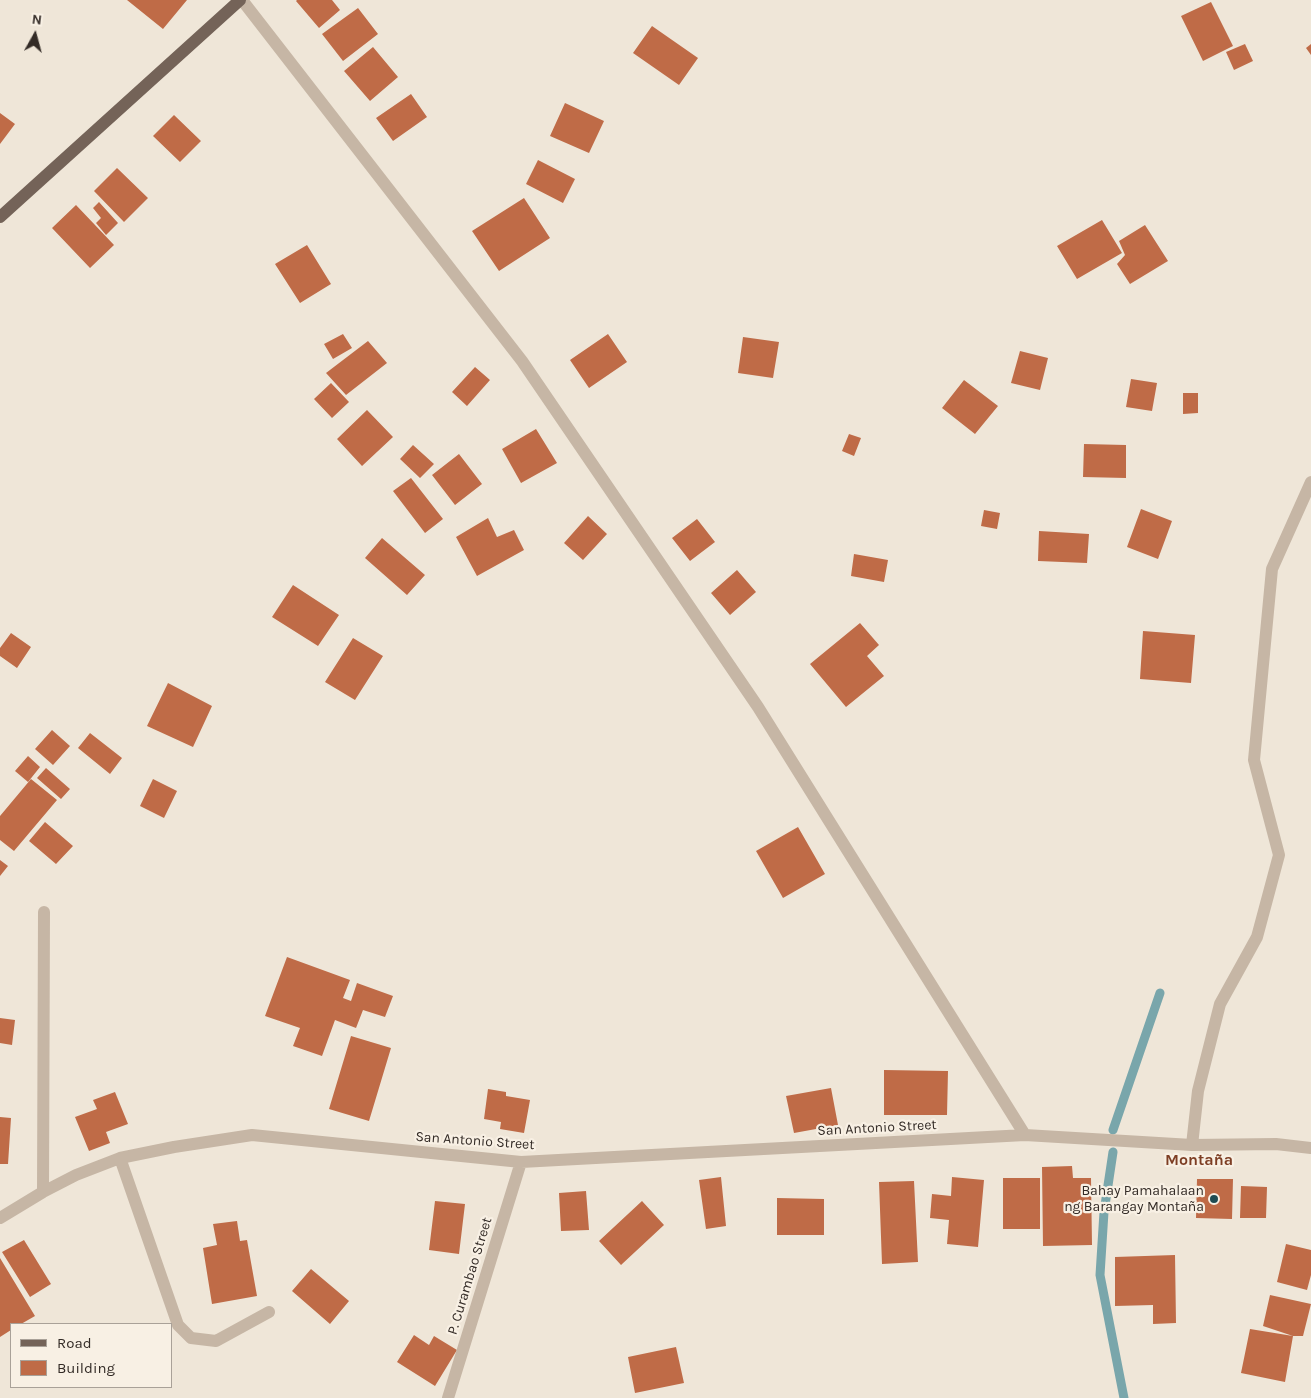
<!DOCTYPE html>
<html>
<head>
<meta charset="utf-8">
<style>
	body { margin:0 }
	#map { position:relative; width:1311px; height:1398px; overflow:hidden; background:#efe6d8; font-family:Karla,sans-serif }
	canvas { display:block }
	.legend { position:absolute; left:10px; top:1323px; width:162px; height:65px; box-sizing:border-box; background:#f8f0e4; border:1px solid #a9a198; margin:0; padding:6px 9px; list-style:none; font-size:15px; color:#332b26 }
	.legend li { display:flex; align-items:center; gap:10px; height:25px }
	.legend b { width:25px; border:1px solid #a9a198 }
	.north { position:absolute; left:10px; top:10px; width:50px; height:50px; -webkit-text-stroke:4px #f8f0e4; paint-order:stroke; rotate:7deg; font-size:14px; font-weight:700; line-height:20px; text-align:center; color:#332b26 }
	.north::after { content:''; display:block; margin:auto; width:18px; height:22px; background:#332b26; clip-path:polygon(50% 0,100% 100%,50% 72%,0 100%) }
</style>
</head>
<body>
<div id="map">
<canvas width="1311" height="1398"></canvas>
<ul class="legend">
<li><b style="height:6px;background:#746358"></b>Road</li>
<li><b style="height:14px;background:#bf6b47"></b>Building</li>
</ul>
<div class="north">N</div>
</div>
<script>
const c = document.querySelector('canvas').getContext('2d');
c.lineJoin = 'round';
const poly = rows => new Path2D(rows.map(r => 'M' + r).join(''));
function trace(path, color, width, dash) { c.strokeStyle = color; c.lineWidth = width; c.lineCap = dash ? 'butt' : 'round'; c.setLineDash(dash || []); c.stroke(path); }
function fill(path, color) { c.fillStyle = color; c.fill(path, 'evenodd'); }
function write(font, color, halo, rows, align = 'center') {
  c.font = font + ' Karla,sans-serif'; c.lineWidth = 4.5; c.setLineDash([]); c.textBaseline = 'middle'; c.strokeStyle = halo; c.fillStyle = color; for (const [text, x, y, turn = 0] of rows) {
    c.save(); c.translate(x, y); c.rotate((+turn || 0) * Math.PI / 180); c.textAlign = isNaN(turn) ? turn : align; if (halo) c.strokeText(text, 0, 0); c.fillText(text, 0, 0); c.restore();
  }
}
const stream = poly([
	[1113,1130,1160,993],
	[1113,1152,1104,1212,1100,1275,1124,1398]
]);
const building = poly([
	[127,0,187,0,163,29],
	[297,0,332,0,340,10,319,28,296,1],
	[1211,2,1233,46,1203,61,1181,16],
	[358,8,378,34,343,61,322,34],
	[652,26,698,58,679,85,633,53],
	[1245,44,1253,61,1234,70,1226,52],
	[1311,44,1311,55,1306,48],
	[373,47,398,77,370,101,344,71],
	[411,94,427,117,393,141,376,118],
	[565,103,604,121,589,153,550,136],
	[0,113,15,124,0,144],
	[174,115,201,141,180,162,153,136],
	[538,160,575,179,563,203,526,184],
	[117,168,148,198,124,222,94,191],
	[524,198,550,238,499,271,472,231],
	[99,202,118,223,106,235,96,223,101,218,93,208],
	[76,205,114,245,90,268,52,228],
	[1102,220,1122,253,1077,279,1057,246],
	[1145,225,1168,261,1130,284,1117,264,1125,255,1119,241],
	[307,245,331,284,300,303,275,264],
	[343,334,352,348,333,359,324,344],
	[608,334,627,362,589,388,570,360],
	[743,337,779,342,773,378,738,373],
	[368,341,387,363,346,395,326,373],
	[1020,351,1048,358,1040,390,1011,383],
	[475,367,490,380,467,406,452,392],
	[1131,379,1157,383,1152,411,1126,407],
	[964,380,998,406,975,434,942,408],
	[331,383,349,402,332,418,314,399],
	[1183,393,1198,393,1198,413,1183,414],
	[367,410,393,437,362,466,337,439],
	[536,429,557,463,521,483,502,449],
	[849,434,861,438,854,456,842,451],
	[1084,444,1126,445,1126,478,1083,477],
	[413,445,434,464,420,478,400,459],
	[459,454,482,484,455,505,432,475],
	[411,478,443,519,425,533,393,491],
	[1141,509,1172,521,1158,559,1127,547],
	[984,510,1000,513,997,529,981,526],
	[588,516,607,534,583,560,564,543],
	[488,518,497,537,514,530,524,550,477,576,456,537],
	[697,519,715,542,690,561,672,538],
	[1039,531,1089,534,1087,563,1038,561],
	[382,538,425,575,407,595,365,558],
	[854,554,888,560,884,582,851,576],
	[737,570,756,592,730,615,711,593],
	[293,585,339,615,318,646,272,617],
	[860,623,879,645,867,656,884,676,846,707,810,664],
	[1143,631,1195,635,1191,683,1140,679],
	[11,633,31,647,17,668,0,656,0,648],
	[353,638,383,656,355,700,325,682],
	[168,683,212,706,193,747,147,726],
	[52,730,70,746,53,765,35,749],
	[90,733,122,758,110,774,78,748],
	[28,756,40,767,28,782,15,771],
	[46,768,70,789,61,799,37,778],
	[31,779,57,800,14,851,0,840,0,816],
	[153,779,177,791,164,818,140,806],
	[45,822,73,846,56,864,29,841],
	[798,827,825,874,783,898,756,851],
	[0,860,8,866,0,876],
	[287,957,350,980,343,998,351,1001,357,983,393,996,385,1017,363,1010,356,1028,335,1020,322,1056,293,1046,300,1028,265,1016],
	[0,1018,15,1020,12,1045,0,1043],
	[351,1036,391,1048,369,1121,329,1109],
	[884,1070,948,1071,947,1115,884,1115],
	[831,1088,838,1125,794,1133,786,1096],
	[488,1089,506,1092,506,1096,530,1100,524,1133,500,1129,501,1122,484,1119],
	[115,1092,128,1124,106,1132,110,1143,89,1151,75,1117,97,1109,93,1100],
	[0,1117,11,1118,8,1164,0,1164],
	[1072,1166,1073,1178,1091,1178,1092,1245,1043,1246,1042,1167],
	[721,1177,726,1226,706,1229,699,1180],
	[952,1177,984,1180,978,1247,947,1244,949,1220,930,1218,932,1194,951,1196],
	[1003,1178,1040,1178,1040,1229,1003,1229],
	[1197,1179,1233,1179,1232,1219,1196,1218],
	[914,1181,918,1262,882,1264,879,1182],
	[1241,1186,1267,1187,1266,1218,1240,1218],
	[586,1191,589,1230,561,1231,559,1193],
	[777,1198,824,1199,824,1235,777,1235],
	[435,1201,465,1204,459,1254,429,1250],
	[642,1201,664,1225,621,1265,599,1241],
	[237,1221,240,1241,247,1240,257,1296,212,1304,203,1248,217,1245,213,1224],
	[24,1240,51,1284,30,1297,2,1252],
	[1286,1244,1311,1250,1311,1275,1307,1290,1277,1282],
	[1175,1255,1176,1323,1153,1324,1153,1305,1115,1306,1115,1257],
	[0,1258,35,1316,21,1324,11,1324,11,1330,0,1337],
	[311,1269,349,1301,330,1324,292,1291],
	[1270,1295,1311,1304,1303,1336,1293,1336,1285,1382,1241,1373,1250,1329,1293,1336,1263,1326],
	[414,1335,429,1345,434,1336,457,1350,435,1386,397,1362],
	[676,1347,684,1383,635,1393,628,1357]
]);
const minor = poly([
	[242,0,522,361,758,707,1025,1135],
	[1192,1145,1198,1091,1220,1004,1257,937,1279,855,1254,760,1272,569,1311,482],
	[120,1158,178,1325,191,1338,216,1341,269,1312],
	[43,1192,44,912],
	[0,1218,43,1192,76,1175,120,1158,174,1147,252,1135,521,1162,1025,1135,1192,1145,1276,1144,1311,1148],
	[448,1398,521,1162]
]);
const major = poly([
	[0,217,240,0]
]);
const markers = [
	[1214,1199,5,"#1e4b52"]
];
const streetNames = [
	["San Antonio Street",877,1128,-3],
	["San Antonio Street",475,1141,4],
	["P. Curambao Street",470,1276,-73]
];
const poiNames = [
	["Bahay Pamahalaan",1204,1191],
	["ng Barangay Montaña",1204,1207]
];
const quarterNames = [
	["Montaña",1199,1160]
];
trace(stream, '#79a6ab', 9);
fill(building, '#bf6b47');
trace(minor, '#c6b6a5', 12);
trace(major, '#746358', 12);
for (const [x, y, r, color] of markers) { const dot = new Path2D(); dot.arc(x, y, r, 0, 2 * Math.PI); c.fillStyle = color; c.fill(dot); trace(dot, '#f8f0e4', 2); }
write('14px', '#332b26', '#f8f0e4', streetNames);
write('14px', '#332b26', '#f8f0e4', poiNames, 'right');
write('bold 16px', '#7d3e24', '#f8f0e4', quarterNames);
</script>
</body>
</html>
